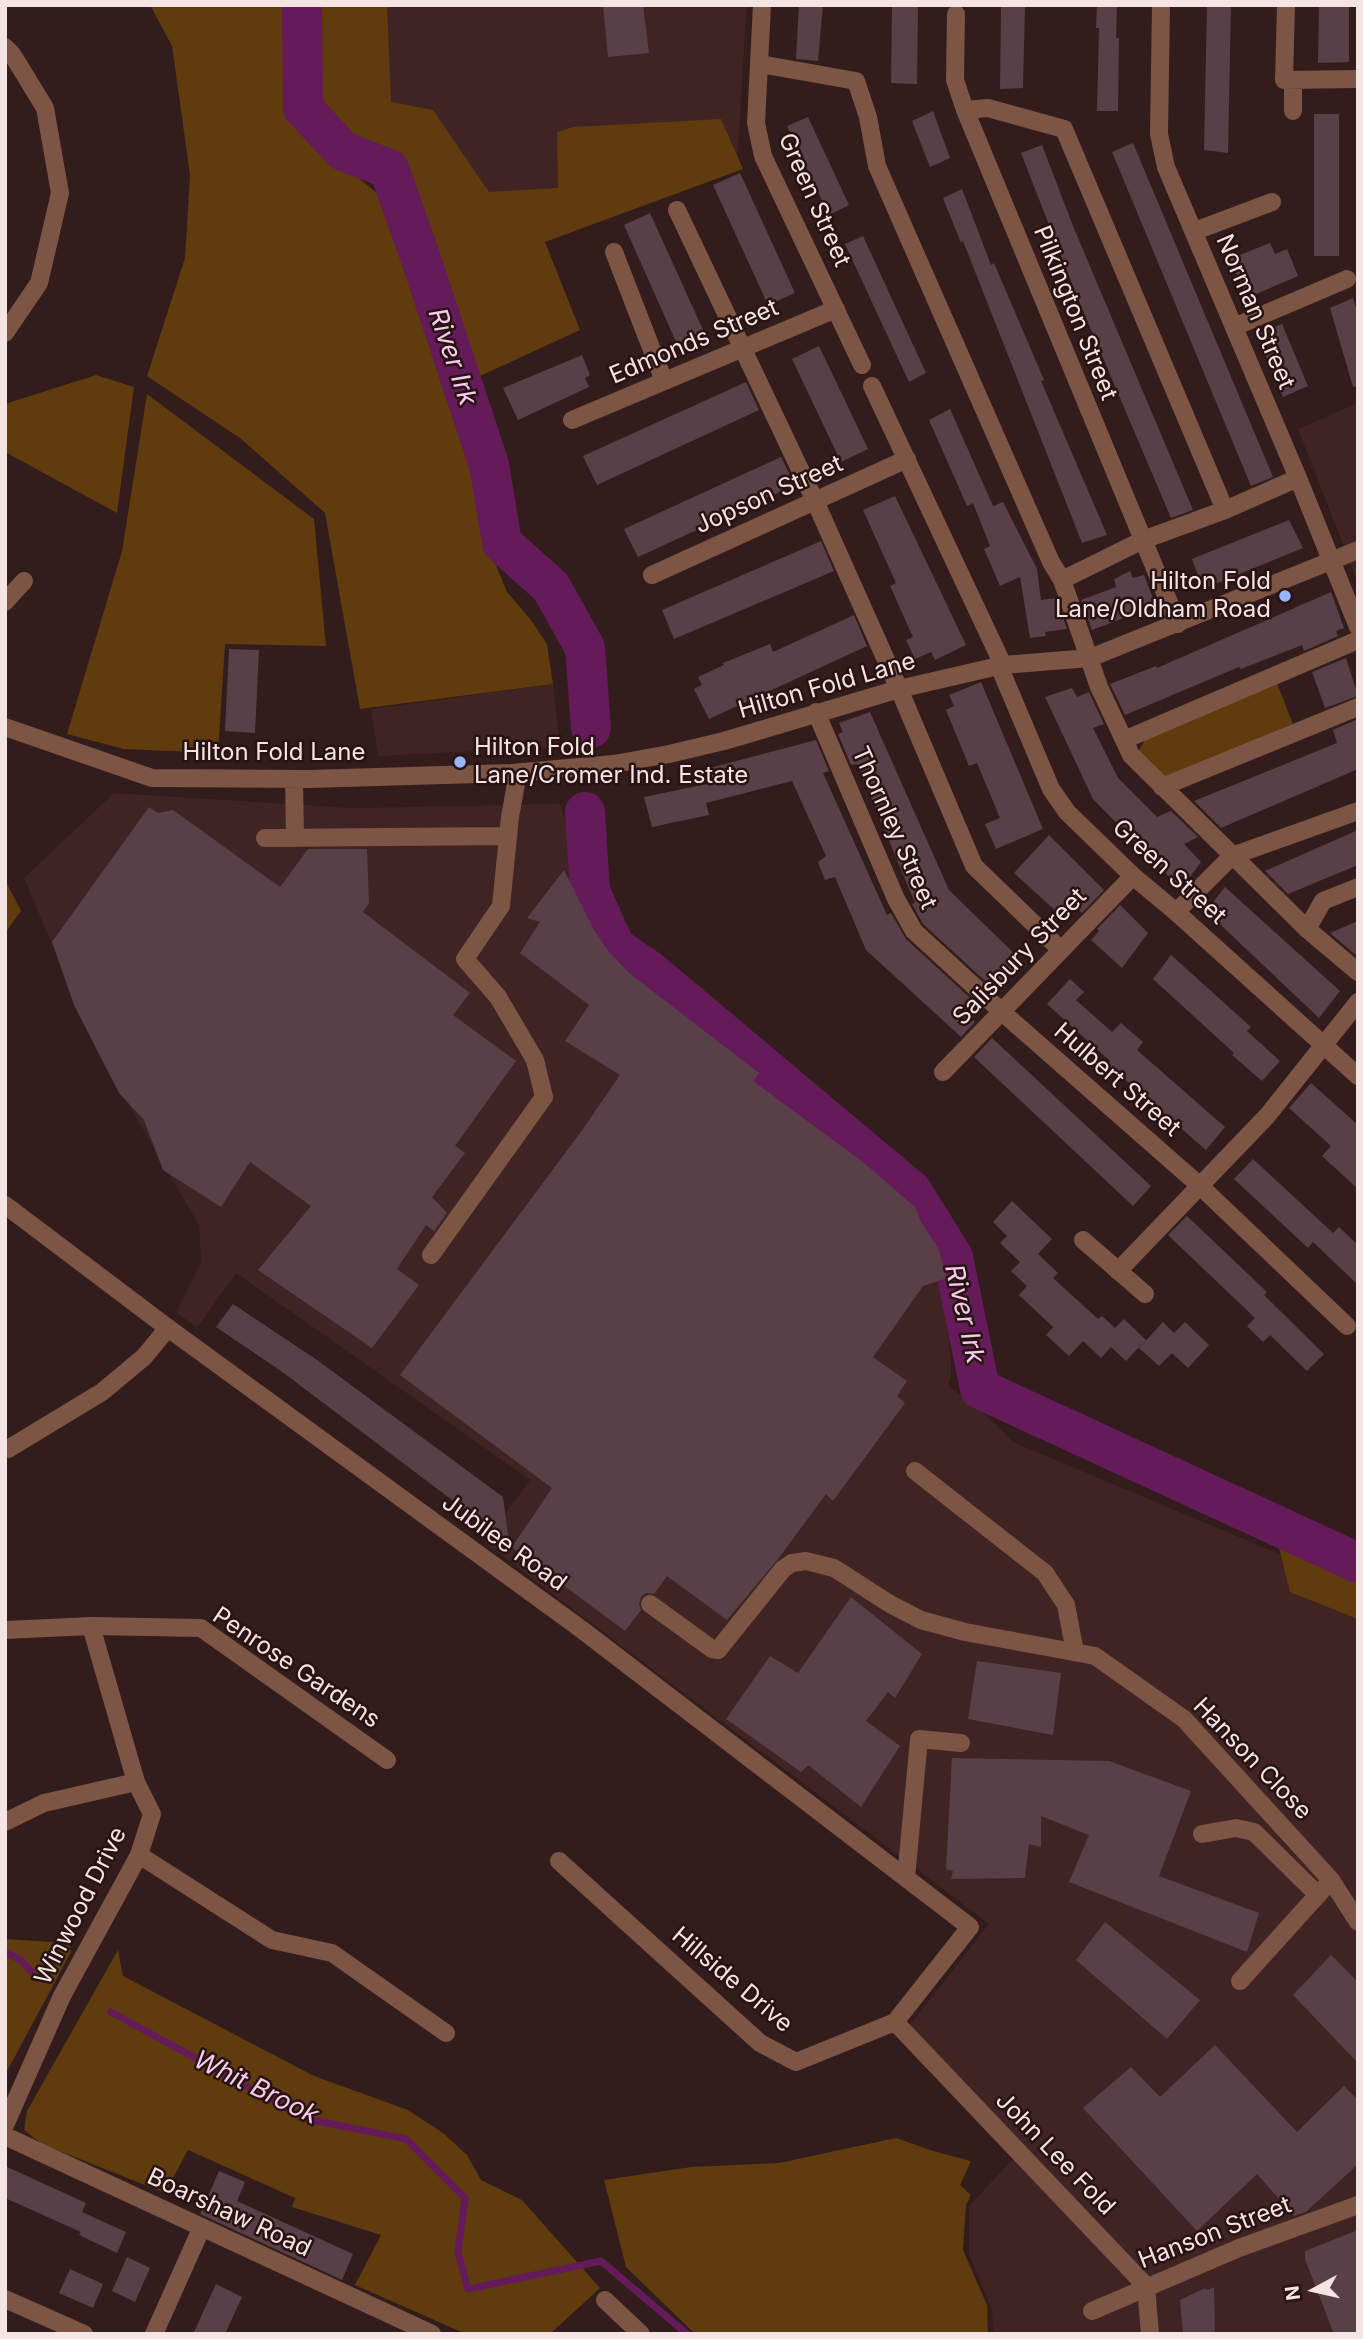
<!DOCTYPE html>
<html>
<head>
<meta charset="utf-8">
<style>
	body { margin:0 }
	#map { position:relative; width:1363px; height:2339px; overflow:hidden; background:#321c1c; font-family:Inter,sans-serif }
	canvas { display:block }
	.frame { position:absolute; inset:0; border:7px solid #f5e4e4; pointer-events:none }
	.north { position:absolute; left:1279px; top:2255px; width:70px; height:70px; -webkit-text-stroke:5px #281312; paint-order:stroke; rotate:262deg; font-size:19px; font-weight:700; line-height:28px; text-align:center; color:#f5e4e4 }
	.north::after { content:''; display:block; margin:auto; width:24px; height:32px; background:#f5e4e4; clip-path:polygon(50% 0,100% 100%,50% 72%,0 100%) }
</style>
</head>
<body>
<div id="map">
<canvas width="1363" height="2339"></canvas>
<div class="frame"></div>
<div class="north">N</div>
</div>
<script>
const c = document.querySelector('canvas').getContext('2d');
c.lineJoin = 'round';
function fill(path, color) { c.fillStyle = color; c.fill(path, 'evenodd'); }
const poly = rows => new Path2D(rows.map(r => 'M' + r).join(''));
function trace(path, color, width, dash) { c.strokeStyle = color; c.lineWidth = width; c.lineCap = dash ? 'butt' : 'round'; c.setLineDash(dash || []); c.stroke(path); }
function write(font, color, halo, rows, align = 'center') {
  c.font = font + ' Inter,sans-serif'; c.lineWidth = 5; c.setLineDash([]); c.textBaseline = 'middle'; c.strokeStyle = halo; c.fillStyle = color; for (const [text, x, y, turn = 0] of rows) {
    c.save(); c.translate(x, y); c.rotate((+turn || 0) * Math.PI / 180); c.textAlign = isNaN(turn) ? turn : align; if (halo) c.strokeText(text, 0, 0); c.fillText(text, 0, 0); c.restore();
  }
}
const built = poly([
	[374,5,747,5,737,163,470,209,378,116],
	[1358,403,1358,583,1298,429],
	[553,684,560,747,378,756,371,709],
	[114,793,353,808,560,804,598,926,612,953,834,1131,916,1206,940,1282,951,1357,951,1377,948,1385,989,1418,1013,1442,1358,1587,1358,2334,993,2334,992,2310,969,2255,969,2206,1021,2150,909,2026,989,1924,484,1542,530,1480,236,1273,197,1328,176,1312,201,1262,199,1225,97,1051,24,878]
]);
const green = poly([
	[150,5,285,5,285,85,290,107,299,124,332,157,381,196,460,417,492,555,507,592,531,620,547,644,553,684,360,709,325,513,240,438,147,376,185,258,190,175,172,46],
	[315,5,387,5,391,102,433,110,489,192,558,188,557,132,573,127,721,119,743,169,545,242,580,330,478,377,410,175,392,156,349,138,328,122,316,101],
	[96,375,134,387,117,513,5,452,5,404],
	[147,394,314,519,326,646,225,644,218,753,124,749,67,734,122,551],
	[1276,681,1293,724,1162,780,1138,752,1146,738],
	[5,880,21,911,5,933],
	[1277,1540,1358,1575,1358,1619,1290,1592],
	[5,1939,69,1943,71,1952,5,2075],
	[118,1950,123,1976,314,2076,408,2110,443,2133,467,2155,481,2180,522,2200,600,2288,550,2334,466,2334,355,2285,381,2235,292,2207,295,2198,188,2150,165,2193,42,2144,24,2130,27,2111],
	[896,2138,933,2151,971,2161,960,2185,971,2195,966,2205,963,2250,987,2305,988,2334,695,2334,626,2267,604,2180,691,2167,779,2163]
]);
const stream = poly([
	[5,1952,21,1960,32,1972],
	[111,2012,307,2119,406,2139,465,2198,458,2252,468,2289,601,2261,687,2334]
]);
const river = poly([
	[302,5,303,108,343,151,389,169,420,256,489,465,502,543,551,587,585,648,591,728],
	[585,812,590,891,615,947,650,971,912,1191,953,1257,980,1389,1358,1563]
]);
const building = poly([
	[603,5,643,5,649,53,608,57],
	[799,5,823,5,818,61,796,59],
	[892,5,918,5,917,84,891,83],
	[1001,5,1025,5,1023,88,1000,89],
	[1097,5,1117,5,1116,38,1119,38,1118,111,1097,111,1099,28,1096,28],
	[1207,5,1231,5,1228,153,1204,150],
	[1319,5,1349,5,1349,62,1318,63],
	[933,111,950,158,930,167,912,121],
	[1314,114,1339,114,1339,256,1314,256],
	[808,117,849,205,829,215,787,126],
	[1133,143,1273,477,1251,486,1112,152],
	[1042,145,1073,226,1193,510,1171,518,1078,299,1021,153],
	[740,173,795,293,768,305,713,185],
	[962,189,991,265,994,263,1044,380,1041,381,1107,535,1082,543,963,241,961,243,943,198],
	[650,213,704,332,677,344,624,225],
	[863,236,926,373,909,382,845,244],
	[1270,243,1275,254,1287,249,1298,276,1247,298,1230,259],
	[1353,298,1358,314,1358,386,1353,387,1330,308],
	[1282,324,1308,386,1283,397,1257,334],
	[819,346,868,449,841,462,792,359],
	[582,355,590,375,585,378,589,387,518,420,503,388],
	[746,382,759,410,597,485,583,456],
	[950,409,993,506,1003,502,1037,569,1041,600,1056,598,1067,629,1045,632,1046,636,1030,638,1020,577,1000,586,984,549,990,546,973,503,967,506,929,420],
	[781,457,795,485,638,557,624,529],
	[895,496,966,645,935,660,931,652,915,659,906,640,913,637,890,586,896,583,863,510],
	[1289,520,1303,548,1203,589,1192,559],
	[821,541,834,571,674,639,662,610],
	[1130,571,1133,578,1144,575,1156,606,1092,630,1081,600,1116,587,1114,579],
	[1331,592,1344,628,1336,631,1338,636,1304,651,1302,645,1241,669,1239,667,1125,715,1110,684,1156,666,1157,668],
	[854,615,867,646,709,719,694,689,702,685,698,677,724,665,723,663,770,644,773,652],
	[229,649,259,650,255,733,225,731],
	[1346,658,1358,696,1325,708,1312,672],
	[981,682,1043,829,996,849,985,824,1000,818,977,763,969,766,946,710,954,706,949,695],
	[1072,688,1077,697,1089,692,1104,724,1093,728,1118,778,1157,817,1171,811,1198,837,1184,844,1201,862,1181,889,1093,799,1045,697],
	[870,712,949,890,1024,963,996,991,923,924,912,904,915,903,857,764,851,765,838,734,843,732,839,723],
	[1358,719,1358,769,1221,828,1194,801,1337,743,1333,730],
	[816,740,829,771,823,773,887,915,891,913,906,939,980,1007,980,1010,971,1019,975,1022,961,1037,866,950,835,877,825,880,818,862,826,856,792,781,706,803,709,815,652,827,644,797,707,784,702,770],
	[149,807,158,813,173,810,280,887,308,849,367,849,369,903,363,912,470,993,453,1015,516,1061,455,1146,465,1153,432,1197,447,1213,434,1231,426,1225,397,1269,419,1285,372,1348,258,1270,311,1206,250,1162,221,1207,163,1170,144,1120,119,1093,74,1005,52,942],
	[1358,830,1358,865,1288,894,1265,871],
	[1049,835,1104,890,1082,913,1069,900,1057,912,1014,873],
	[564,870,594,930,609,952,629,973,759,1073,753,1081,864,1163,915,1207,921,1222,938,1248,947,1278,923,1286,873,1357,907,1381,897,1396,905,1403,833,1501,826,1494,778,1559,727,1620,667,1576,654,1594,646,1593,641,1597,639,1604,641,1610,625,1631,512,1547,552,1488,400,1375,583,1129,620,1075,565,1041,589,1005,520,953,540,922,527,918],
	[1225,887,1340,991,1319,1018,1206,911],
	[1120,905,1148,933,1122,968,1091,940,1099,931,1097,929],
	[1358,921,1358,957,1330,933],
	[1171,955,1251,1027,1247,1031,1280,1061,1262,1081,1232,1055,1234,1053,1153,979],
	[1070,979,1084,992,1076,1000,1112,1032,1121,1023,1143,1042,1137,1050,1225,1127,1206,1150,1107,1064,1110,1061,1047,1004],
	[992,1038,1151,1186,1133,1206,974,1057],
	[1311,1083,1358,1125,1358,1189,1322,1156,1331,1146,1289,1108],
	[1253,1159,1333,1233,1339,1227,1358,1245,1358,1285,1313,1242,1308,1248,1234,1179],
	[1012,1201,1052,1239,1038,1254,1058,1273,1053,1278,1098,1319,1102,1316,1115,1328,1124,1319,1146,1340,1126,1361,1111,1347,1101,1358,1083,1341,1069,1356,1046,1335,1053,1327,1019,1295,1027,1286,1011,1271,1020,1262,1000,1243,1007,1236,993,1222],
	[1187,1216,1267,1292,1264,1295,1324,1354,1307,1371,1270,1335,1263,1342,1247,1326,1255,1318,1168,1235],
	[233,1304,317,1360,503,1497,509,1543,281,1371,216,1327],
	[1163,1322,1174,1333,1185,1322,1209,1345,1188,1368,1172,1353,1159,1366,1139,1348],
	[851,1597,922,1654,895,1698,888,1692,866,1721,900,1746,861,1807,808,1765,801,1772,726,1719,770,1656,798,1673],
	[977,1661,1061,1673,1053,1735,968,1719],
	[952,1758,1109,1761,1191,1791,1159,1876,1259,1913,1247,1952,1069,1882,1089,1835,1041,1816,1041,1847,1029,1844,1025,1878,951,1879,953,1871,946,1869],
	[1105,1922,1200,2000,1167,2039,1076,1960],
	[1331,1955,1358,1982,1358,2063,1293,1995],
	[1215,2045,1297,2132,1344,2086,1358,2100,1358,2164,1306,2212,1294,2216,1257,2174,1197,2231,1083,2108,1131,2067,1160,2097],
	[5,2166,86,2203,82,2212,126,2232,117,2253,79,2235,81,2232,5,2198],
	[219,2171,245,2182,237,2201,353,2254,342,2280,200,2214],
	[1358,2230,1358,2334,1334,2334,1305,2259,1305,2251],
	[127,2257,150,2268,135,2302,112,2291],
	[70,2269,103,2284,93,2308,59,2293],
	[216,2284,242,2297,225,2334,193,2334],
	[1214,2287,1215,2334,1183,2334,1180,2300,1205,2288,1207,2290]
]);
const minor = poly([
	[762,5,756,123,763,156,862,365],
	[1161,5,1159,134,1166,167,1298,478,1358,627],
	[1286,5,1284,80,1358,79],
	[956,14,955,80,965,110,1178,624],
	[5,47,12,54,45,108,60,193,39,283,5,333],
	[760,64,856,81,868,117,877,166,1051,562,1062,580,1099,687,1131,755,1307,929,1358,972],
	[965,110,988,108,1064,129,1225,510],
	[1293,111,1293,80],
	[677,210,815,501,899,689,974,866,1061,950],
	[1195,231,1272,202],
	[614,252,664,381],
	[1234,327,1347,279],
	[872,386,1003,665],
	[572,420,836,309],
	[652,575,907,459],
	[1062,580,1143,540,1225,510,1298,478],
	[5,602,24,581],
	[999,666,1051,789,1067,812,1133,876,1176,912,1358,1076],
	[816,712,896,899,914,931,1002,1012,1199,1185,1347,1326],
	[5,727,152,778,309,779,512,773,614,764,669,754,724,741,899,689,1003,665,1090,658,1358,550],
	[1124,740,1358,640],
	[294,779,295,838],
	[1162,787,1358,707],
	[265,838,508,836],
	[1176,912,1232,856,1358,811],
	[1307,929,1323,901,1358,887],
	[943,1072,1133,876],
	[5,1205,168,1328,581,1629,970,1927,895,2022],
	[1083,1240,1145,1294],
	[431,1255,544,1097,535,1060,498,997,465,959,501,906,510,817,518,773],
	[1118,1271,1267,1116,1358,1002],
	[5,1449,8,1449,102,1392,144,1357,168,1328],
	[915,1471,1045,1573,1066,1605,1075,1652],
	[650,1604,712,1649,718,1650,783,1569,792,1563,806,1561,834,1568,890,1604,921,1620,965,1632,1095,1656,1184,1719,1331,1880,1358,1922],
	[5,1630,91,1626,201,1628,387,1760],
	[5,1822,44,1803,136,1782],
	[1202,1834,1236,1828,1254,1832,1318,1895],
	[139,1855,272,1940,332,1953,446,2033],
	[559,1861,760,2043,796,2062,895,2022],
	[906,1878,919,1739,961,1743],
	[1240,1981,1324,1888],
	[895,2022,1146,2286,1150,2334],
	[5,2125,62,1996,139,1855,152,1814,136,1782,91,1626],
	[5,2136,432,2334],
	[5,2299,84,2334],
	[605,2300,641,2334],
	[1092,2311,1239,2248,1358,2205],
	[154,2334,202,2227]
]);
const markers = [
	[1285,596,7,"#98b5fd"],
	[460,762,7,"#98b5fd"]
];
const streetNames = [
	["Green Street",814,200,66],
	["Norman Street",1255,312,67],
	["Pilkington Street",1075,313,68],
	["Edmonds Street",694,342,-23],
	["Jopson Street",769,495,-24],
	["Hilton Fold Lane",827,686,-16],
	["Hilton Fold Lane",274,753],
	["Thornley Street",894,828,66],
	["Green Street",1169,872,42],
	["Salisbury Street",1020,957,-46],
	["Hulbert Street",1117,1080,41],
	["Jubilee Road",504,1543,36],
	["Penrose Gardens",296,1668,34],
	["Hanson Close",1252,1759,46],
	["Winwood Drive",81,1906,-63],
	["Hillside Drive",732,1980,40],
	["John Lee Fold",1055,2154,46],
	["Boarshaw Road",229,2213,25],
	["Hanson Street",1215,2233,-21]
];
const poiNames = [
	["Hilton Fold",1271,582],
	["Lane/Oldham Road",1271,610],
	["Hilton Fold",474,748,"left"],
	["Lane/Cromer Ind. Estate",474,776,"left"]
];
const waterNames = [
	["River Irk",452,357,71],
	["River Irk",964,1314,77],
	["Whit Brook",256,2088,26]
];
fill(built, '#402323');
fill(green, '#5f3b0e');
trace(stream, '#651b59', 7);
trace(river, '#651b59', 40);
fill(building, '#594048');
trace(minor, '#7c5545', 18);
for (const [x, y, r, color] of markers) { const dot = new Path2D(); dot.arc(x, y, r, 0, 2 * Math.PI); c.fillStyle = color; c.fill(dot); trace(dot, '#281312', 2.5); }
write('24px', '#f5e4e4', '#281312', streetNames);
write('24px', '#f5e4e4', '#281312', poiNames, 'right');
write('italic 26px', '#f7ccec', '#281312', waterNames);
</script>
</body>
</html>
